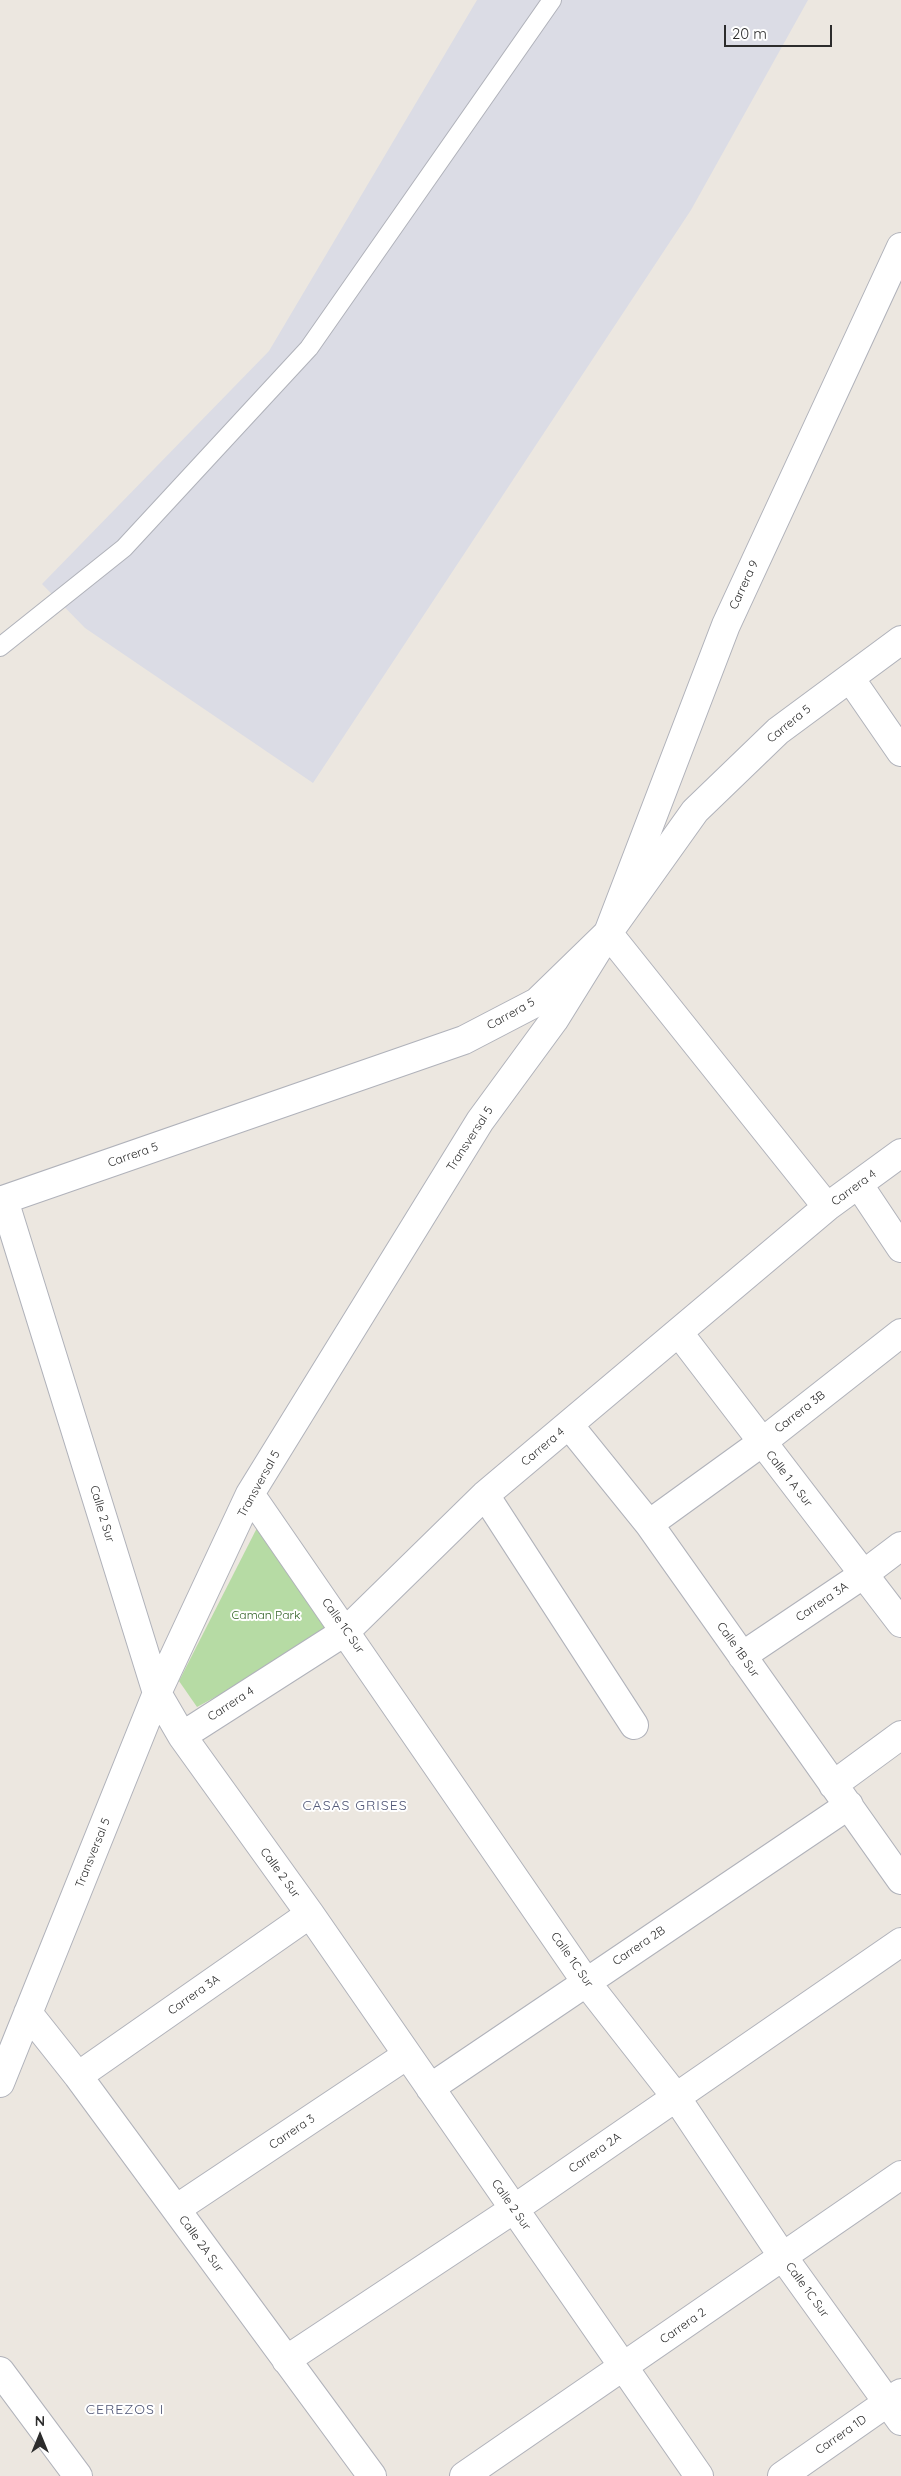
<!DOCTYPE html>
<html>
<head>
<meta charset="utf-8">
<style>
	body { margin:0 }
	#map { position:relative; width:901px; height:2476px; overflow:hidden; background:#ece7e0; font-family:Quicksand,sans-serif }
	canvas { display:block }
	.north { position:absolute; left:15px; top:2411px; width:50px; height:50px; -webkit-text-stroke:4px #fff; paint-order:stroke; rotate:0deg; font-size:14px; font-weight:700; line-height:20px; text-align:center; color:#2c2c2c }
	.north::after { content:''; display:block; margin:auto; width:18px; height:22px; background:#2c2c2c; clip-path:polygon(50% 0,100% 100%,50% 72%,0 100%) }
	.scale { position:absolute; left:724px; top:25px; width:108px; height:22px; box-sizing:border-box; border:2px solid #2c2c2c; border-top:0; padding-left:6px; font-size:15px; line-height:18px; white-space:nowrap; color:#2c2c2c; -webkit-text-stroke:4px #fff; paint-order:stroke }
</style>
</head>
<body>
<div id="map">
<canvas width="901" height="2476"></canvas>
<div class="north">N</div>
<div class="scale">20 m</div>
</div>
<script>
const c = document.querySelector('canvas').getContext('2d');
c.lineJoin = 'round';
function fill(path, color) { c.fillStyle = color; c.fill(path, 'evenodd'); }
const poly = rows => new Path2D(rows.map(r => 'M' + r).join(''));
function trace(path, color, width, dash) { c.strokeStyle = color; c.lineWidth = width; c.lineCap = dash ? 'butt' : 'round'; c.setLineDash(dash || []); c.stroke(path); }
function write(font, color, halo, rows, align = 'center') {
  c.font = font + ' Quicksand,sans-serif'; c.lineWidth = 4; c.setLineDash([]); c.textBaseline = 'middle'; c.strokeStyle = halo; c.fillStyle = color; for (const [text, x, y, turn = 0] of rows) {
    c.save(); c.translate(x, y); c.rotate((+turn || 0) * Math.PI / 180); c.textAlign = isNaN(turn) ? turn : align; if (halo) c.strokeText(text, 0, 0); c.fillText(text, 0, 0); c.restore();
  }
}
const airport = poly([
	[477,0,808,0,691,210,313,783,85,628,42,584,269,351]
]);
const green = poly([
	[260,1522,335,1632,197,1707,179,1681]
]);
const service = poly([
	[0,647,124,548,309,348,552,0]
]);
const minor = poly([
	[850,678,901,752],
	[608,933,827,1207],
	[859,1185,901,1248],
	[4,1200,157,1693,182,1736,310,1914,699,2476],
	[679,1333,901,1623],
	[569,1425,649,1524,901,1880],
	[250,1494,586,1982,676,2097,783,2257,901,2421],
	[485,1495,634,1725],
	[649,1524,761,1443,901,1333],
	[742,1656,864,1574,901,1546],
	[182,1736,346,1631,485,1495,827,1207,901,1153],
	[833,1785,901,1735],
	[28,2013,78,2076,372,2476],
	[78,2076,310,1914],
	[0,2083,157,1693,250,1494,480,1121,554,1020,608,933,695,811,778,731,901,640],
	[430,2088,849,1805],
	[176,2209,407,2055],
	[286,2360,514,2209,901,1942],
	[0,2371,78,2476],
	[464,2476,901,2175],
	[782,2476,901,2393]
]);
const tertiary = poly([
	[0,1201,464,1040,537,1002,608,933,726,625,901,247]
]);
const streetNames = [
	["Carrera 9",744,585,-65],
	["Carrera 5",789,724,-39],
	["Carrera 5",511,1014,-29],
	["Transversal 5",470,1139,-57],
	["Carrera 5",133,1155,-19],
	["Carrera 4",854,1188,-36],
	["Carrera 3B",800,1412,-38],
	["Carrera 4",543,1447,-40],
	["Calle 1 A Sur",789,1479,52],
	["Transversal 5",259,1484,-61],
	["Calle 2 Sur",102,1514,73],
	["Carrera 3A",822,1602,-34],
	["Calle 1C Sur",343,1626,55],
	["Calle 1B Sur",738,1650,55],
	["Carrera 4",231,1704,-33],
	["Transversal 5",93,1853,-68],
	["Calle 2 Sur",280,1873,54],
	["Carrera 2B",639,1946,-34],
	["Calle 1C Sur",572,1960,55],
	["Carrera 3A",194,1995,-35],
	["Carrera 3",292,2132,-34],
	["Carrera 2A",595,2153,-35],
	["Calle 2 Sur",511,2205,55],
	["Calle 2A Sur",201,2244,54],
	["Calle 1C Sur",807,2290,54],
	["Carrera 2",683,2326,-35],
	["Carrera 1D",841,2435,-35]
];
const parkNames = [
	["Caman Park",266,1615]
];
const neighbourhoodNames = [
	["CASAS GRISES",355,1806],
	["CEREZOS I",125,2410]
];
fill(airport, '#dbdce5');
fill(green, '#b6dba4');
trace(service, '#b0b2ba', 20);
trace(minor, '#b0b2ba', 30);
trace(tertiary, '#b0b2ba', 30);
trace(service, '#fff', 18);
trace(minor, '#fff', 28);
trace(tertiary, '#fff', 28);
write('12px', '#2c2c2c', '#fff', streetNames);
write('12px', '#306024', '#fff', parkNames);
c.letterSpacing = '1px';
write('14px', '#525877', '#fff', neighbourhoodNames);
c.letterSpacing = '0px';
</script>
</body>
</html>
